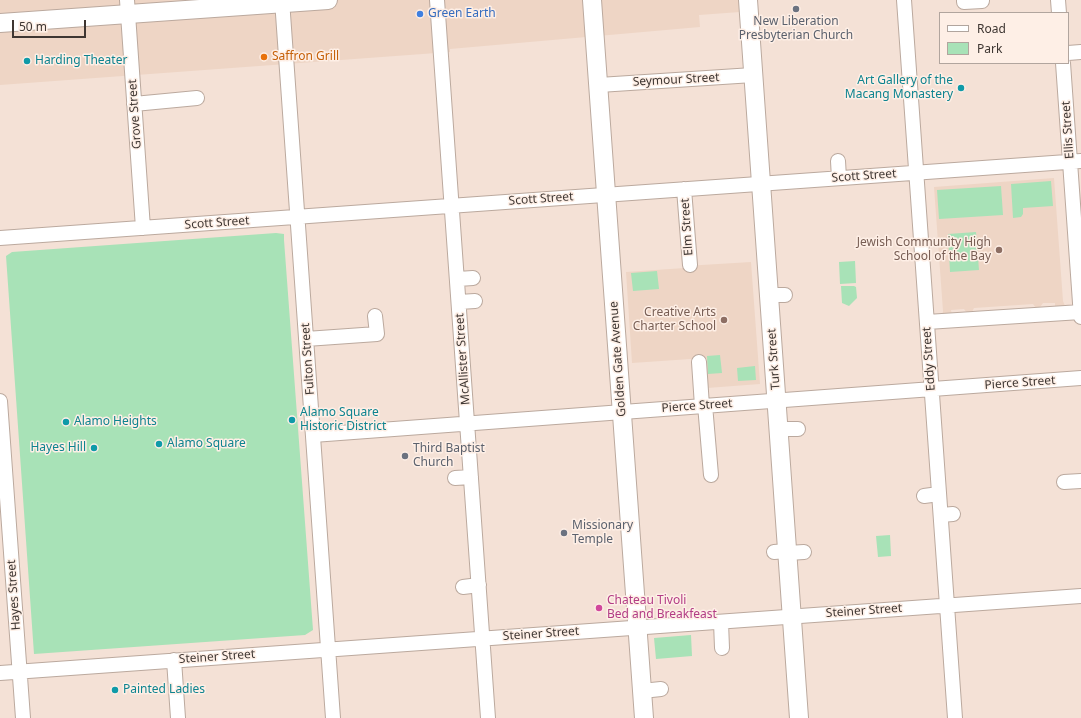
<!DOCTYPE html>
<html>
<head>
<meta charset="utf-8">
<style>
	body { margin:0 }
	#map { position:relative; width:1081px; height:718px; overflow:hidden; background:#f4e1d6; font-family:"Noto Sans",sans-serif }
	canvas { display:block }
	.legend { position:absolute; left:939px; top:12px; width:130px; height:52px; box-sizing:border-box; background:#feefe6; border:1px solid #b1a59e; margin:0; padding:5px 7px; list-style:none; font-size:12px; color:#3e3632 }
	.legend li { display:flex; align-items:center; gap:8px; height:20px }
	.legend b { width:20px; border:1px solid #b1a59e }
	.scale { position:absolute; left:12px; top:20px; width:74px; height:18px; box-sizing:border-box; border:2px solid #3e3632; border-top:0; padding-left:5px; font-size:12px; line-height:14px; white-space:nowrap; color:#3e3632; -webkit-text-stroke:3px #feefe6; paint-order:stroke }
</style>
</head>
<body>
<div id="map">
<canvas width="1081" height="718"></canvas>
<ul class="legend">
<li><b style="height:5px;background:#fff"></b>Road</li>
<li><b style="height:11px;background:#a8e2b7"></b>Park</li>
</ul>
<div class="scale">50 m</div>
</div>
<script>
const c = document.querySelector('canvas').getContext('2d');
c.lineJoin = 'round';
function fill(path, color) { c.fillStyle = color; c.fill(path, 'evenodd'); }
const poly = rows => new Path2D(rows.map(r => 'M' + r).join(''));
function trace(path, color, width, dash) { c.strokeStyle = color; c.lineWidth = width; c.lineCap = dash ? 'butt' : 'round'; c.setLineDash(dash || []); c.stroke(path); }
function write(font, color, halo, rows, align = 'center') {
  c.font = font + ' "Noto Sans",sans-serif'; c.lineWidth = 3; c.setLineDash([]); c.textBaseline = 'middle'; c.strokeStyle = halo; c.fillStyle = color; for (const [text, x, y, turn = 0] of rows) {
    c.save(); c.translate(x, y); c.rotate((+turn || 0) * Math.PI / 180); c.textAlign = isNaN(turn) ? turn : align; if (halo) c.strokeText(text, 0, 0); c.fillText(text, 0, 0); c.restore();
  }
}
const built = poly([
	[0,0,739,0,740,12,699,15,700,27,450,49,450,52,0,85],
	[1054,178,1063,301,1065,306,1064,308,1055,307,1055,303,1043,303,1040,307,1036,308,1033,304,974,308,972,312,967,313,964,309,951,310,952,315,942,316,943,311,934,187],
	[751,262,760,384,707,388,705,358,632,363,626,272,685,268,685,266]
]);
const green = poly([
	[1051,181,1053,206,1023,208,1023,214,1021,217,1013,218,1011,184],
	[1001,186,1003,215,939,219,937,190],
	[976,232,979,270,950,272,948,234],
	[276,233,284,234,284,240,313,630,305,635,34,654,6,256,12,252],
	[855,261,856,283,840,284,839,262],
	[657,271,659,289,633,291,631,273],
	[841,286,854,286,856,287,857,298,849,306,842,303],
	[720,355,722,373,708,374,707,356],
	[755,366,756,380,738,381,737,368],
	[890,535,891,556,878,557,876,536],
	[691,635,692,656,656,659,654,638]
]);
const minor = poly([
	[127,0,143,228],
	[282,0,333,718],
	[437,0,488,718],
	[904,0,955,718],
	[964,0,964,2,982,1],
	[1058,0,1059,13],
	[1068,53,1081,52],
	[1063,63,1081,317],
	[599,85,753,75],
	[134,104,197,98],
	[838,161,839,178],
	[684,189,690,265],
	[0,238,1081,161],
	[458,279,473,278],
	[769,295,785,295],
	[459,302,475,301],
	[927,322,1081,312],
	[306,339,377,334,375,316],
	[699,362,702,406],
	[0,401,23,718],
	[705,405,711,475],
	[779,429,798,429],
	[313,435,1081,378],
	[455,478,471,477],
	[1064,482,1081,481],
	[924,496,939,494],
	[941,515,953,514],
	[774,552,787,551],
	[788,553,804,552],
	[463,587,479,585],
	[721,622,722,648],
	[174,660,178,718],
	[0,673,1081,596],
	[642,691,661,689]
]);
const major = poly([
	[592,0,644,718],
	[748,0,799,718],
	[0,23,328,0]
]);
const markers = [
	[796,9,4,"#6b7280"],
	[420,14,4,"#3f7fe0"],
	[264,57,4,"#e8710a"],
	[27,61,4,"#0f9aa8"],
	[961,88,4,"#0f9aa8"],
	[999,250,4,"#8d6e63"],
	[724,320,4,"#8d6e63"],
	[292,420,4,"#0f9aa8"],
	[66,422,4,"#0f9aa8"],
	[159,444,4,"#0f9aa8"],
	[94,448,4,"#0f9aa8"],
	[405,456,4,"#6b7280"],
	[564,533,4,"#6b7280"],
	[599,608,4,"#d1479c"],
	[115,690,4,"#0f9aa8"]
];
const shopNames = [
	["Green Earth",428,14]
];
const worshipNames = [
	["New Liberation",796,22,"center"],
	["Presbyterian Church",796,36,"center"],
	["Third Baptist",413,449],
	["Church",413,463],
	["Missionary",572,526],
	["Temple",572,540]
];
const foodNames = [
	["Saffron Grill",272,57]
];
const cultureNames = [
	["Harding Theater",35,61],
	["Art Gallery of the",953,81,"right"],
	["Macang Monastery",953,95,"right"],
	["Alamo Square",300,413],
	["Historic District",300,427],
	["Alamo Heights",74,422],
	["Alamo Square",167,444],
	["Hayes Hill",86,448,"right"],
	["Painted Ladies",123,690]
];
const streetNames = [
	["Seymour Street",676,80,-3],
	["Grove Street",135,114,-94],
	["Ellis Street",1068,130,-94],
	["Scott Street",864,176,-4],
	["Scott Street",541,199,-4],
	["Scott Street",217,223,-4],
	["Elm Street",687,227,-94],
	["Fulton Street",308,359,-94],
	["McAllister Street",463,359,-94],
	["Golden Gate Avenue",618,359,-94],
	["Turk Street",774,359,-94],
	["Eddy Street",929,359,-94],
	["Pierce Street",1020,383,-4],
	["Pierce Street",697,406,-4],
	["Hayes Street",14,595,-94],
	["Steiner Street",864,611,-4],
	["Steiner Street",541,634,-4],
	["Steiner Street",217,657,-4]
];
const educationNames = [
	["Jewish Community High",991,243],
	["School of the Bay",991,257],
	["Creative Arts",716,313],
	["Charter School",716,327]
];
const hotelNames = [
	["Chateau Tivoli",607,601],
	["Bed and Breakfeast",607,615]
];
fill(built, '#eed5c5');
fill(green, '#a8e2b7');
trace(minor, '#bba99e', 16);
trace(major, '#bba99e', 20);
trace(minor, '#fff', 14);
trace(major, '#fff', 18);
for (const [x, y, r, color] of markers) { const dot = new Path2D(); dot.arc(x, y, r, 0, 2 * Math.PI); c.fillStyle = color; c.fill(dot); trace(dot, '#feefe6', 1.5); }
write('12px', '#366cbe', '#feefe6', shopNames, 'left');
write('12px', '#5b616d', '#feefe6', worshipNames, 'left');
write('12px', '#c56008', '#feefe6', foodNames, 'left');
write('12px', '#0d838f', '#feefe6', cultureNames, 'left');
write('12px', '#3e3632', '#feefe6', streetNames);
write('12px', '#785e54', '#feefe6', educationNames, 'right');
write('12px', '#b23c85', '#feefe6', hotelNames, 'left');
</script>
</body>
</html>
